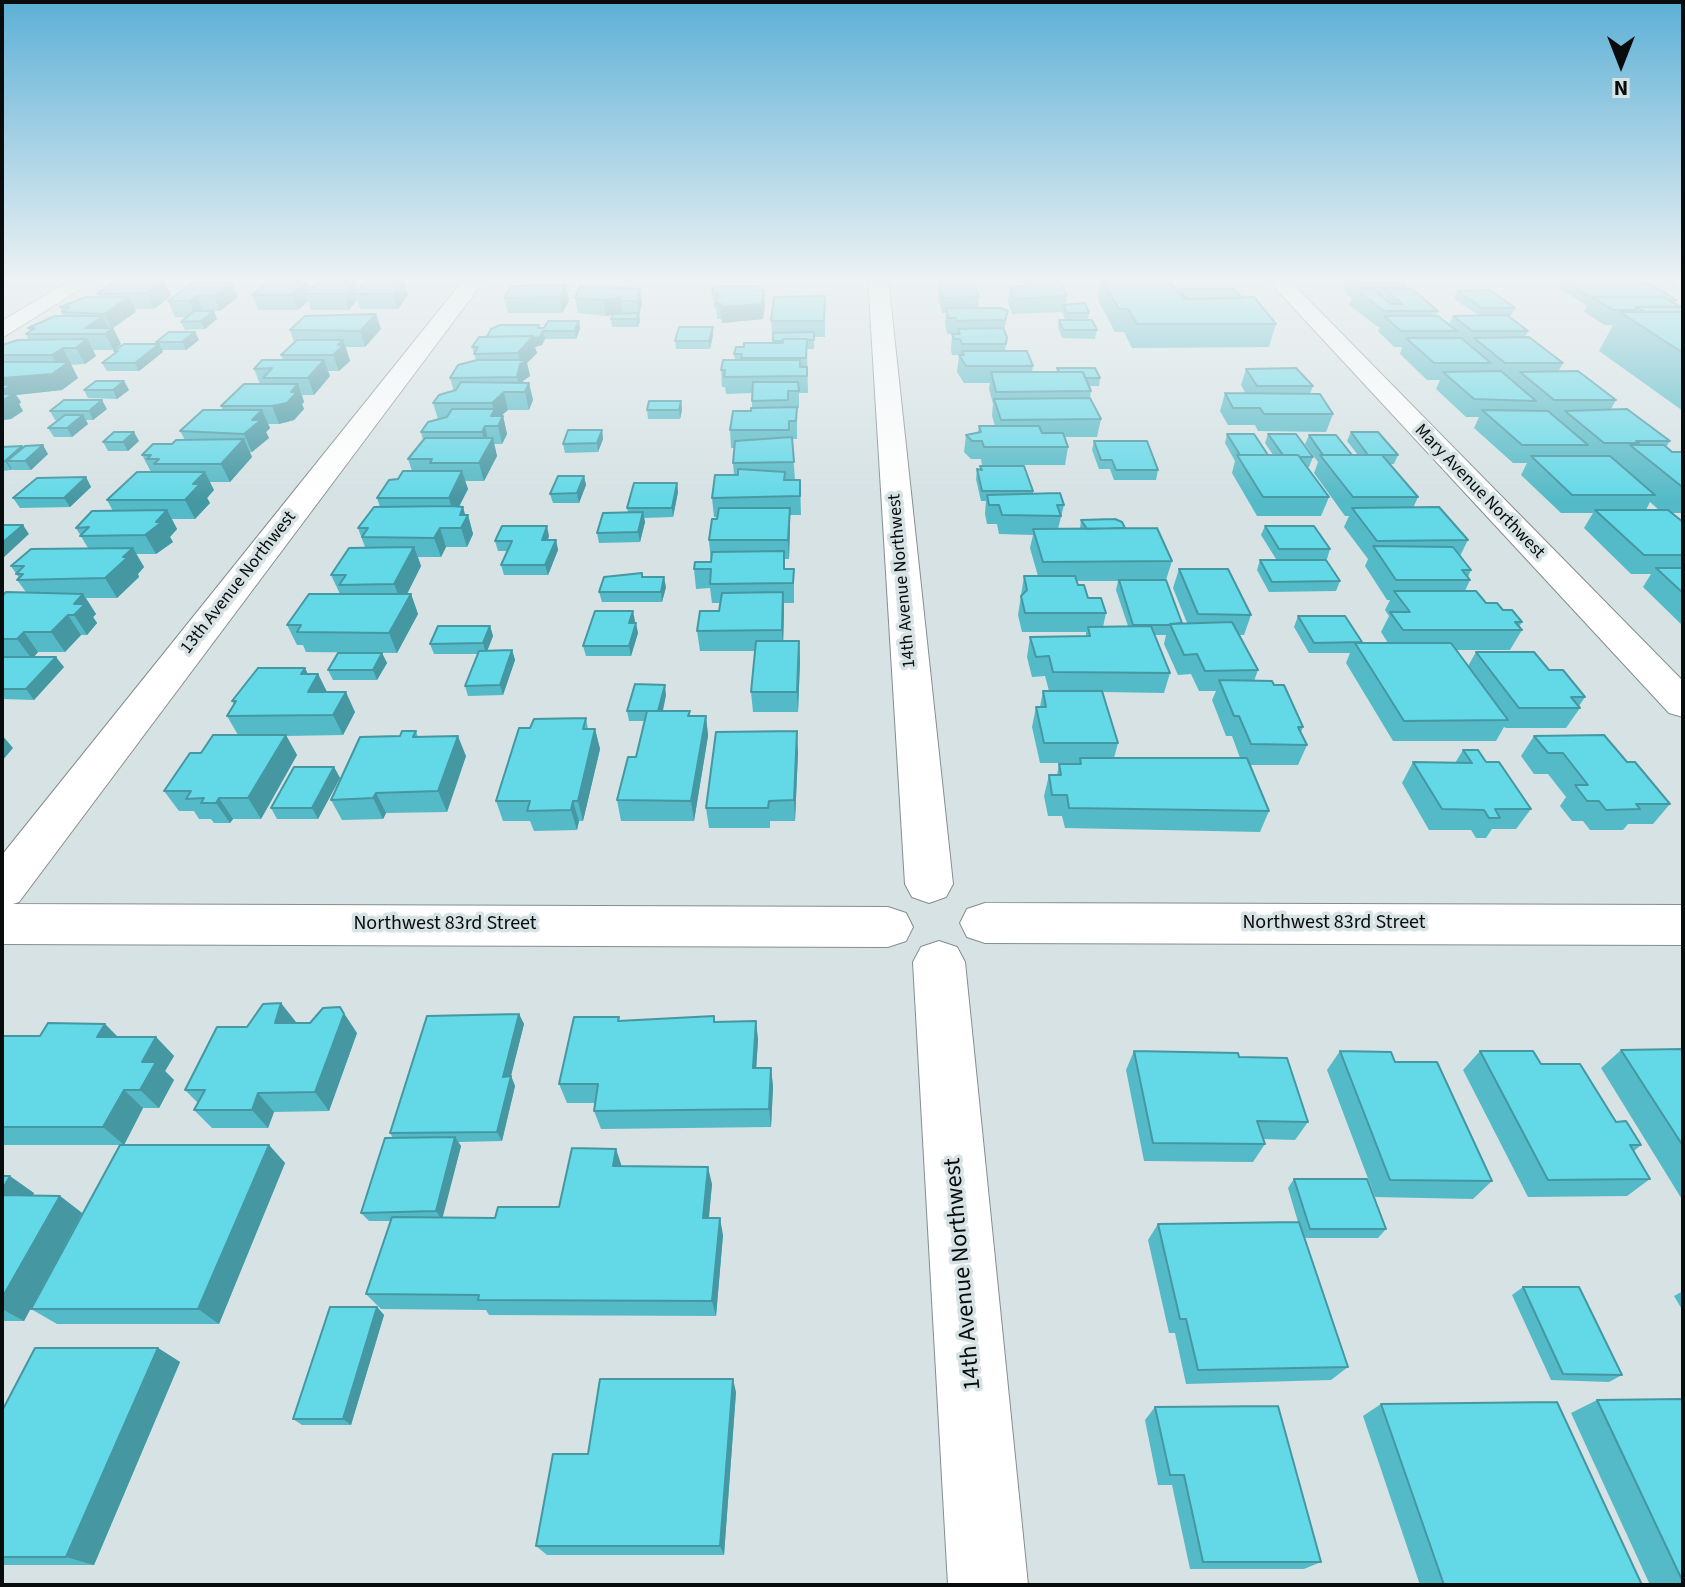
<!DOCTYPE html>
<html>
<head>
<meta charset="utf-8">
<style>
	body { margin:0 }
	#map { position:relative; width:1685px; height:1587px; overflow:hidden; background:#d6e2e4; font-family:"Source Sans 3",sans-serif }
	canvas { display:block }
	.frame { position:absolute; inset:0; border:4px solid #080c0d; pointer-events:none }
	.north { position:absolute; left:1581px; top:24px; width:80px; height:80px; -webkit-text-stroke:6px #d6e2e4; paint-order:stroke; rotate:180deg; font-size:22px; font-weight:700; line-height:32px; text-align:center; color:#080c0d }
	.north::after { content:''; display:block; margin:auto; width:28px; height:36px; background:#080c0d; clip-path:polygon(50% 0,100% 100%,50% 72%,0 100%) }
</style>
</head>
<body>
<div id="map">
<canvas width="1685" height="1587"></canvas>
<div class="frame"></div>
<div class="north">N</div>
</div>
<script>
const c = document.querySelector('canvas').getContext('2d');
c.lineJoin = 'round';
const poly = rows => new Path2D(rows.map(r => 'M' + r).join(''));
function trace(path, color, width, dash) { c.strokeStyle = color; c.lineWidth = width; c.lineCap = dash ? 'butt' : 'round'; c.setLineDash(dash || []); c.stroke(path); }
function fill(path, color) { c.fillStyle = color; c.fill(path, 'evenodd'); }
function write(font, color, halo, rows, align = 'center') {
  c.font = font + ' "Source Sans 3",sans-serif'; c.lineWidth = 7; c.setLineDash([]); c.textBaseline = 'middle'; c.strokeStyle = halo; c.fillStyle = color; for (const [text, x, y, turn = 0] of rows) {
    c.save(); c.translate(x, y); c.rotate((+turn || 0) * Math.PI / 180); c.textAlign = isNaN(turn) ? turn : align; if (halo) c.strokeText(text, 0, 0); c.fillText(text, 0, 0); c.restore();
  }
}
const minor = poly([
	[74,278,98,278,2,338,2,321,74,278],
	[465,278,486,278,19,902,13,904,888,907,906,913,913,927,906,941,888,947,2,944,2,855,465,278],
	[868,278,888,278,953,884,946,897,929,903,912,897,905,884,868,278],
	[1266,278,1287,278,1683,681,1683,717,1669,713,1266,278],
	[985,903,1683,905,1683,945,985,943,967,937,960,923,967,909,985,903],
	[939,941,957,947,965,962,1028,1585,948,1585,913,962,921,947,939,941]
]);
const primary = poly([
	[1661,278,1683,278,1683,290,1664,282,1661,278]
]);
const wall = poly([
	[1101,278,1179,293,1180,289,1242,298,1276,324,1269,347,1132,348,1124,332,1115,332,1098,300],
	[1347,278,1399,278,1406,287,1404,289,1438,311,1436,316,1449,325,1453,316,1478,315,1454,299,1457,291,1515,308,1511,316,1508,316,1528,331,1525,337,1563,363,1558,372,1616,400,1611,409,1670,441,1666,447,1672,452,1683,452,1683,513,1672,513,1682,522,1683,520,1683,626,1643,587,1651,574,1631,574,1584,528,1593,513,1561,513,1521,475,1527,463,1513,463,1474,428,1479,417,1466,417,1436,389,1440,380,1427,380,1400,354,1402,347,1394,347,1378,331,1380,327,1378,327,1349,305,1352,299,1343,290],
	[1650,502,1659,510,1646,510],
	[403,280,408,295,398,309,360,309,357,300,349,310,311,310,308,301,298,310,258,310,252,295,310,290,355,281,358,291],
	[1563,280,1677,300,1675,303,1683,307,1683,411,1599,351,1613,325,1605,325,1584,312,1587,306,1559,288],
	[164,281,171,296,154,309,135,309,136,312,113,328,121,344,114,350,93,350,96,356,85,364,70,365,78,378,62,390,16,395,21,402,19,404,23,411,11,419,2,420,2,345,29,340,26,334,30,332,28,328,63,316,60,307,98,297,97,294],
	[939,281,979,297,978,308,1008,311,1004,332,1007,337,1005,351,1033,366,1032,372,1057,372,1057,368,1100,378,1099,386,1089,386,1091,391,1090,398,1101,419,1097,437,1065,437,1068,447,1065,465,982,465,981,459,971,459,964,452,966,435,978,432,979,426,995,426,992,416,993,404,989,389,990,383,964,383,957,372,959,355,952,355,951,350,952,334,954,334,947,334,945,323,946,313,942,313,938,296],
	[232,282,238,297,220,311,214,311,217,319,205,329,185,330,181,322,188,317,175,317,168,301],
	[1025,282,1067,296,1066,305,1089,313,1088,320,1097,330,1095,339,1062,338,1058,328,1059,320,1065,320,1062,312,1012,314,1008,302,1010,286,1024,286],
	[566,285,569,301,562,313,508,313,504,298],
	[640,289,642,304,639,315,640,321,638,327,612,327,611,319,613,315,606,316,578,313,575,298],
	[764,290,765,306,763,319,722,323,721,319,717,319,716,308,714,308,712,293],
	[825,296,825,337,814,337,814,349,807,349,808,393,799,393,799,408,797,408,797,439,792,439,795,480,800,480,801,515,790,515,789,559,785,559,785,569,794,569,794,603,784,603,783,641,799,641,800,661,798,712,753,712,751,692,755,651,700,651,697,631,719,611,720,603,712,603,710,588,696,589,694,569,711,562,709,540,718,517,714,517,712,498,734,475,733,463,734,448,731,448,730,430,752,408,752,393,726,394,725,387,722,387,721,370,735,360,734,354,744,347,773,343,771,321],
	[579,321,580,329,576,339,545,339,542,345,535,347,537,353,527,363,530,376,523,381,523,383,529,383,533,400,529,410,508,410,501,416,503,416,507,434,502,444,494,444,497,456,484,481,465,481,468,489,459,507,463,507,465,515,468,515,473,534,467,547,446,547,441,557,418,557,421,566,407,594,411,594,418,614,397,653,306,652,303,645,297,645,287,625,340,594,331,575,365,547,358,528,380,507,377,498,398,479,412,471,408,459,423,440,421,432,438,419,433,403,454,391,450,378,476,360,472,347,487,337,539,325,540,328,544,328],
	[381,329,365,347,346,347,350,361,339,371,328,371,330,376,314,395,302,395,304,402,302,404,304,409,294,420,279,424,268,424,270,428,266,432,269,438,252,452,250,452,252,457,230,482,209,482,214,490,207,498,210,503,195,519,172,519,177,529,170,537,173,542,156,554,136,554,144,567,138,574,139,577,117,598,86,598,96,614,93,617,97,623,87,635,81,635,65,652,38,652,34,657,64,667,34,700,2,699,2,596,26,592,17,580,19,578,11,566,88,548,76,528,113,511,107,500,151,472,142,455,185,440,180,431,223,410,221,406,260,384,254,369,283,360,281,355,294,342,290,330],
	[195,332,199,340,186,350,162,350,163,352,139,371,107,371,102,363,115,353,114,351,157,344,156,342],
	[713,335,710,349,676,349,675,341],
	[1246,369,1313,386,1310,394,1333,414,1326,432,1258,431,1255,425,1228,425,1220,411,1225,393,1246,394,1241,385],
	[124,381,129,390,117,399,88,398,84,390],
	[681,401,682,410,680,419,648,419,647,410],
	[107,409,93,420,86,420,88,424,72,437,54,437,48,428,58,420,55,420,50,411],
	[602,430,603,439,598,452,565,453,563,444],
	[1351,432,1398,455,1394,464,1390,464,1418,497,1413,508,1468,540,1460,556,1471,570,1468,577,1470,580,1465,591,1486,603,1503,610,1522,622,1519,627,1522,630,1510,650,1457,650,1468,666,1476,652,1549,670,1585,697,1579,706,1580,708,1566,728,1506,728,1504,727,1496,741,1393,741,1346,663,1350,653,1309,653,1294,627,1298,616,1362,643,1388,643,1381,632,1389,616,1385,610,1390,600,1387,600,1365,566,1368,559,1344,527,1349,516,1345,516,1314,473,1318,462,1305,444,1309,435,1352,455,1358,455,1347,441],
	[1227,434,1268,455,1273,455,1265,443,1268,434,1313,457,1309,467,1307,467,1329,497,1321,516,1257,516,1232,473,1235,461,1225,443],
	[139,441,128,451,108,451,103,442],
	[1094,441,1158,470,1156,480,1114,480,1110,469,1099,469,1092,450],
	[2,447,23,448,48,454,31,470,13,470,12,469,11,470,2,471],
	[980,466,1033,491,1033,494,1064,505,1058,529,1080,529,1081,520,1125,528,1172,561,1166,580,1182,623,1187,623,1173,588,1179,569,1251,615,1244,635,1239,635,1258,670,1254,681,1274,685,1303,727,1301,732,1307,745,1298,765,1250,765,1269,811,1260,832,1065,828,1062,816,1048,816,1044,796,1049,775,1057,775,1059,764,1079,763,1040,763,1032,727,1036,707,1040,707,1043,691,1049,691,1045,676,1032,677,1027,657,1030,637,1086,636,1086,632,1022,632,1018,615,1024,576,1038,576,1030,548,1033,535,999,534,997,524,987,524,985,514,986,501,981,501,976,479,977,469,980,469],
	[1077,581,1118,581,1116,590,1128,626,1103,627,1106,613,1088,598,1078,585],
	[1154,635,1166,635,1164,644,1178,675,1191,674,1199,691,1216,691,1212,700,1226,736,1232,736,1240,758,1114,758,1118,743,1103,692,1164,693,1170,673],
	[584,476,586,485,579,503,553,503,550,494],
	[86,477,91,487,70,507,20,508,13,498],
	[677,483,678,492,673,517,644,518,645,522,640,542,599,543,597,533,628,512,627,508],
	[1265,526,1330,549,1327,559,1276,559,1261,535],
	[549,536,548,540,556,540,558,550,548,575,504,575,501,565,507,551,498,551,495,541],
	[1260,560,1340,581,1336,591,1269,592,1257,570],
	[666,587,662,602,602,602,599,592],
	[635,621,638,633,631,656,586,656,583,646],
	[490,626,493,636,487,651,512,650,515,660,503,695,468,696,465,686,478,654,434,654,430,644],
	[382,653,387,663,377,680,333,680,328,670],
	[305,668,308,674,318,674,327,692,355,712,343,735,286,736,297,755,261,819,233,819,230,823,214,823,211,819,199,819,194,811,179,811,164,791,201,753,238,735,227,716,234,705,232,701],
	[666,695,663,711,690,711,690,716,706,716,708,736,694,821,621,821,617,800,636,757,645,721,629,721,627,711],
	[586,718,588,729,595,729,600,749,583,821,579,821,577,830,534,831,530,821,503,821,496,801,530,728],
	[416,731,418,737,466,756,447,812,386,813,383,819,342,820,331,800,400,736],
	[1534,736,1627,762,1670,804,1653,824,1628,824,1623,830,1590,830,1583,821,1572,821,1560,806,1566,797,1548,774,1534,774,1521,756],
	[1463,750,1486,762,1531,809,1516,829,1492,829,1486,838,1476,838,1471,830,1429,830,1402,783,1413,762,1455,763],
	[798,752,795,821,770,821,770,828,709,828,706,808],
	[334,767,340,778,318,819,277,819,271,808],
	[281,1003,295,1023,357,1033,329,1111,274,1112,268,1128,212,1128,194,1110,198,1103,185,1090,247,1027],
	[519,1014,524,1024,511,1076,515,1086,502,1141,458,1142,461,1146,442,1218,495,1218,559,1207,622,1166,712,1184,709,1218,723,1235,716,1316,489,1315,486,1310,381,1309,366,1294,391,1221,369,1221,361,1213,393,1138,390,1133],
	[714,1016,715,1022,756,1021,758,1040,756,1068,771,1068,773,1087,771,1127,601,1129,594,1111,595,1103,567,1103,559,1084,620,1021],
	[105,1024,117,1037,156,1037,174,1056,165,1071,174,1080,159,1108,143,1108,124,1145,2,1145,2,1036,40,1036],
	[1683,1049,1683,1201,1601,1068,1621,1050],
	[1134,1051,1239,1057,1308,1122,1295,1140,1263,1139,1265,1144,1253,1162,1144,1161,1126,1070],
	[1340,1051,1395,1062,1492,1181,1473,1199,1375,1197,1327,1070],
	[1480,1051,1541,1064,1616,1122,1641,1145,1634,1151,1650,1179,1627,1196,1528,1197,1463,1070],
	[269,1145,285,1163,219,1324,57,1324,31,1309],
	[2,1176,34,1193,33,1196,60,1196,82,1213,24,1321,2,1321],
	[1294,1179,1386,1229,1378,1238,1304,1238,1348,1367,1331,1380,1186,1384,1175,1333,1169,1333,1148,1240,1158,1224,1298,1222,1288,1188],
	[1523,1287,1622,1375,1609,1382,1551,1380,1512,1295],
	[1683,1291,1683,1311,1674,1296],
	[377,1307,384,1315,351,1425,302,1425,293,1419],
	[158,1348,180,1362,94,1565,2,1565,2,1411],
	[736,1392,724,1555,547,1555,536,1546,588,1454],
	[1683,1399,1683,1585,1650,1585,1571,1413,1597,1400],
	[1381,1404,1642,1585,1420,1585,1363,1416],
	[1155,1407,1321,1562,1304,1569,1190,1569,1172,1485,1158,1485,1145,1420]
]);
const shadedWall = poly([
	[403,280,408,295,398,309,393,294],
	[164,281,171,296,154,309,147,293],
	[355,281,359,294,355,294,357,300,349,310,344,294],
	[232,282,238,297,220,311,214,296],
	[307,282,312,294,305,294,308,301,298,310,292,295],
	[566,285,569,301,562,313,560,297],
	[758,286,759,301,764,290,765,306,763,319,722,323,720,307,757,290],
	[640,289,642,304,639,315,640,321,638,327,637,319,638,315,637,301],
	[197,296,203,311,196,317,189,301],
	[129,297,136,312,113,328,121,344,114,350,105,334,85,328,103,316,110,330,112,330,104,314],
	[622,297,621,301,622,313,606,316,603,300],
	[214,311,217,319,205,329,201,321],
	[376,314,381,329,365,347,360,331],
	[579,321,580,329,576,339,574,331],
	[713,327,713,335,710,349,709,341],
	[543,331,545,339,542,345,535,347,537,353,527,363,530,376,523,381,521,394,517,377,520,364,518,353,533,336],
	[195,332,199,340,186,350,182,342],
	[87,339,96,356,85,364,76,348],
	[343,340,350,361,339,371,333,355,338,345],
	[159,344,163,352,139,371,135,363],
	[63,348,78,378,62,390,16,395,21,402,19,404,23,411,11,419,2,420,2,378,59,369,52,355],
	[324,360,330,376,314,395,308,378],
	[124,381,129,390,117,399,113,390],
	[529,383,533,400,529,410,525,392],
	[298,384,304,402,302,404,304,409,294,420,279,424,272,406],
	[504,392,508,410,497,419,503,416,507,434,502,444,498,426,491,416,494,411,492,403],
	[102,400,107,409,93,420,89,411],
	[681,401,682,410,680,419,679,410],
	[262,410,270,428,266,432,269,438,252,452,244,434,252,420],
	[83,415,88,424,72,437,67,428],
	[485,426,489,444,493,438,497,456,484,481,479,463,486,449,482,432],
	[602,430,603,439,598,452,597,443],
	[134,432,139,441,128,451,123,442],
	[244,439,252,457,230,482,221,464],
	[43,445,48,454,31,470,25,461],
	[22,446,28,455,7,461,12,469,11,470,5,461],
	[462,471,468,489,454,516,449,498],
	[205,472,214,490,207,498,210,503,195,519,185,500,193,484],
	[584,476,586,485,579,503,577,493],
	[86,477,91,487,70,507,64,498],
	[677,483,678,492,673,517,672,508],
	[463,507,466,518,468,515,473,534,467,547,461,528,460,515],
	[790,508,790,527,789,559,788,540],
	[167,510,177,529,170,537,173,542,156,554,145,535],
	[643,512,645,522,640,542,638,532],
	[23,525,29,534,2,559,2,543],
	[547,526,549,536,544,550,542,540],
	[440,528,446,547,441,557,434,538],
	[556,540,558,550,548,575,545,565],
	[414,547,421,566,402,604,394,584],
	[133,548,144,567,138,574,139,577,117,598,105,578],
	[664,577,666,587,662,602,661,592],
	[783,592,784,612,783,650,782,630],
	[83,594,96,614,93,617,97,623,87,635,74,615,74,604],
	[411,594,418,614,397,653,389,633],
	[633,611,635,621,631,633,629,623],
	[68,615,81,635,65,652,51,632],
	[636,623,638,633,631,656,629,646],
	[490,626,493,636,486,654,483,643],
	[24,632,38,652,32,659,17,639],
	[799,641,800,661,798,712,797,692],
	[512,650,515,660,503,695,500,685],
	[382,653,387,663,377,680,373,670],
	[56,657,64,667,34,700,26,689],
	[305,668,312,684,318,674,328,694,318,712,301,674],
	[665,685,666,695,660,722,658,711],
	[346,692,355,712,343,735,333,715],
	[706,716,708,736,694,821,691,801],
	[595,729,600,749,583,821,578,801],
	[797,731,798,752,795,821,794,800],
	[2,735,13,748,2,761],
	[286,735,297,755,261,819,248,798],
	[458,736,466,756,447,812,438,791],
	[334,767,340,778,318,819,312,808],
	[376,793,386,813,383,819,373,798],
	[219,798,233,819,230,823,216,803],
	[573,801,579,821,577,830,571,810],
	[281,1003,296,1022,290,1042,275,1023],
	[340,1007,357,1033,329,1111,315,1092],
	[519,1014,524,1024,508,1087,503,1077],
	[756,1021,758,1040,755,1087,753,1068],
	[105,1024,124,1043,97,1037],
	[156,1037,174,1056,165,1071,174,1080,159,1108,140,1090,142,1062],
	[771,1068,773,1087,771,1127,769,1109],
	[511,1076,515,1086,502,1141,497,1132],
	[124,1090,143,1108,124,1145,103,1127],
	[258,1093,274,1112,268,1128,252,1110],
	[455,1137,461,1146,442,1220,436,1211],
	[269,1145,285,1163,219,1324,198,1309],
	[616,1149,622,1167,613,1166],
	[708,1167,712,1184,707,1235,703,1218],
	[10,1176,34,1193,24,1212,2,1197,2,1190],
	[60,1196,82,1213,24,1321,2,1309,2,1298],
	[720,1218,723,1235,716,1316,712,1301],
	[377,1307,384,1315,351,1425,343,1419],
	[158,1348,180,1362,94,1565,66,1557],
	[733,1379,736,1392,724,1555,720,1546]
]);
const building = poly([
	[1101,278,1167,278,1184,299,1254,297,1276,324,1137,324,1128,309,1119,309,1101,278],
	[1350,278,1399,278,1406,287,1360,287,1350,278],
	[403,280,393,294,355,294,367,281,403,280],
	[1563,280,1628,280,1651,285,1677,300,1669,300,1663,297,1592,297,1591,298,1563,280],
	[116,281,164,281,147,293,97,294,116,281],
	[268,281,307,282,292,295,252,295,268,281],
	[320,281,355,281,344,294,305,294,320,281],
	[939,281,974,281,979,297,943,298,939,281],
	[1060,281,1067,296,1014,299,1010,286,1027,286,1025,282,1060,281],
	[194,282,232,282,214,296,197,296,189,301,168,301,194,282],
	[566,285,560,297,504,298,512,286,566,285],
	[580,286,640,289,637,301,621,301,622,297,603,300,575,298,580,286],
	[714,286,758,286,757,290,764,290,762,304,720,307,721,304,716,304,718,293,712,293,714,286],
	[1180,289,1234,289,1242,298,1187,299,1180,289],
	[1355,289,1373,289,1391,304,1402,304,1385,289,1412,289,1438,311,1384,311,1355,289],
	[1490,290,1515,308,1482,308,1457,291,1490,290],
	[825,296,824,321,771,321,774,297,825,296],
	[86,297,129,297,104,314,62,312,70,307,60,307,86,297],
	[1592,297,1663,297,1681,307,1636,307,1635,310,1613,310,1592,297],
	[1085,303,1089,313,1067,313,1063,305,1085,303],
	[1636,307,1683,307,1683,312,1645,312,1636,307],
	[946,308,1001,308,1008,311,1005,320,956,321,956,318,948,318,946,308],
	[194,311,214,311,201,321,181,322,194,311],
	[1620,312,1683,312,1683,353,1620,312],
	[639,313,637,319,611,319,613,314,639,313],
	[376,314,360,331,290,330,305,316,376,314],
	[1507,315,1528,331,1472,331,1453,316,1507,315],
	[55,316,103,316,85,328,113,328,105,334,26,334,35,328,28,328,55,316],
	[1384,316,1438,316,1457,331,1401,331,1384,316],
	[1059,320,1092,320,1097,330,1063,330,1059,320],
	[548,321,579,321,574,331,543,331,540,337,534,338,533,336,487,337,491,329,500,325,539,325,538,328,544,328,548,321],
	[679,327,713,327,709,341,675,341,679,327],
	[1003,328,1007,337,1006,344,962,344,960,339,954,339,952,334,960,334,958,329,1003,328],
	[169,332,195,332,182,342,156,342,169,332],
	[814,332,814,340,807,340,807,339,783,339,783,341,773,341,773,333,814,332],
	[533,336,518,353,474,354,478,347,472,347,479,337,533,336],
	[1529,337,1563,363,1505,363,1474,338,1529,337],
	[1406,338,1461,338,1491,363,1434,363,1406,338],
	[87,339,76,348,63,348,52,355,2,355,2,345,18,340,87,339],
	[783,339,807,339,806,358,741,358,742,354,734,354,736,347,744,347,744,343,783,343,783,339],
	[297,340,343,340,338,345,344,345,333,355,281,355,297,340],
	[124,344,159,344,135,363,102,363,118,351,114,351,124,344],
	[962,351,1027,351,1033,366,966,366,959,355,964,355,962,351],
	[262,360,324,360,308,378,263,378,272,368,254,369,262,360],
	[477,360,527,360,520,364,517,377,450,378,458,365,477,360],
	[723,360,800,360,800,367,807,367,807,376,724,377,725,370,721,370,723,360],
	[2,362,69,362,52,374,2,378,2,362],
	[1057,368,1095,368,1100,378,1085,378,1083,372,1059,372,1057,368],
	[1296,368,1313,386,1257,386,1246,369,1296,368],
	[1501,371,1536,401,1474,399,1443,372,1501,371],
	[1578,371,1616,400,1554,400,1520,372,1578,371],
	[991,372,1083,372,1091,391,996,392,991,372],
	[96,381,124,381,113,390,84,390,96,381],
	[461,382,529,383,525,392,504,392,492,403,433,403,439,395,456,390,461,382],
	[753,382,798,382,799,391,788,391,788,400,752,401,753,382],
	[244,384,298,384,291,392,297,392,287,403,272,406,221,406,244,384],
	[2,385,11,385,2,391,2,385],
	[1225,393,1320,394,1333,414,1264,414,1260,408,1233,408,1225,393],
	[2,394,13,394,2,401,2,394],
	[1090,398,1101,419,1001,420,994,399,1090,398],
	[64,400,102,400,89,411,50,411,64,400],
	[649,401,681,401,679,410,647,410,649,401],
	[797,407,796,421,789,421,789,430,730,430,733,411,751,411,751,408,797,407],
	[452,409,495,409,491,416,503,416,498,426,485,426,482,432,421,432,428,422,447,417,452,409],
	[1627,409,1670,441,1636,441,1639,443,1604,443,1565,411,1627,409],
	[203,410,262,410,252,420,261,420,244,434,180,431,203,410],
	[1482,410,1548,411,1588,445,1522,445,1482,410],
	[65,415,83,415,67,428,48,428,65,415],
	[979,426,1039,426,1042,433,1063,433,1068,447,984,447,982,441,972,441,966,435,981,432,979,426],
	[568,430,602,430,597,443,563,444,568,430],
	[114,432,134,432,123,442,103,442,114,432],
	[1351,432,1378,432,1398,455,1368,455,1351,432],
	[1227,434,1254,434,1268,455,1240,455,1227,434],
	[1268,434,1296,434,1313,457,1300,457,1298,455,1283,455,1268,434],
	[1309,435,1336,435,1352,455,1323,455,1309,435],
	[792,437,794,462,733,463,735,441,792,437],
	[425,438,493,438,479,463,430,463,432,459,408,459,425,438],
	[244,439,221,464,154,464,159,459,147,459,151,455,142,455,153,444,172,444,176,440,244,439],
	[1094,441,1147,441,1158,470,1116,470,1112,460,1101,460,1094,441],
	[43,445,25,461,7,461,25,446,43,445],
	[1630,445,1664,445,1672,452,1683,452,1683,486,1681,486,1630,445],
	[22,446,5,461,2,461,2,447,22,446],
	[1237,455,1298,455,1329,497,1263,497,1237,455],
	[1320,455,1382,455,1418,497,1353,497,1320,455],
	[1531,456,1610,456,1655,495,1572,495,1531,456],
	[980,466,1024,466,1033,491,982,491,977,469,982,470,980,466],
	[738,469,785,472,784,480,800,480,800,496,712,498,715,475,738,475,738,469],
	[403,471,462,471,449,498,377,498,389,480,398,479,403,471],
	[137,472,205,472,193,484,200,484,185,500,107,500,137,472],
	[558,476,584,476,577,493,550,494,558,476],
	[86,477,64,498,13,498,37,478,86,477],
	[634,483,677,483,672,508,627,508,634,483],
	[1060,493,1064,505,1057,505,1061,516,1002,515,999,505,989,505,987,495,1060,493],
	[452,506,463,507,460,515,468,515,461,528,440,528,434,538,362,537,368,528,358,528,374,507,452,506],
	[1439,507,1468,540,1377,541,1352,508,1439,507],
	[719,508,790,508,788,540,709,540,712,519,717,519,719,508],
	[167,510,156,522,162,522,145,535,80,536,89,527,76,528,92,511,167,510],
	[1595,510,1668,510,1683,522,1683,555,1644,555,1595,510],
	[643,512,638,532,597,533,603,513,643,512],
	[1115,519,1122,522,1125,528,1087,529,1081,520,1115,519],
	[2,525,23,525,2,543,2,525],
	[502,526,547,526,542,540,556,540,545,565,501,565,512,541,495,541,502,526],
	[1265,526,1314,526,1330,549,1279,549,1265,526],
	[1157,528,1172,561,1043,562,1033,529,1157,528],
	[1373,546,1453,547,1471,570,1462,570,1470,580,1396,580,1373,546],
	[414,547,394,584,339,585,346,575,331,575,349,548,414,547],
	[133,548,123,557,128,557,105,578,17,580,23,574,16,574,24,566,11,566,31,549,133,548],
	[784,551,784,569,794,569,793,583,710,584,711,569,694,569,695,562,711,562,712,552,784,551],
	[1260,560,1326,560,1340,581,1272,582,1260,560],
	[1656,568,1683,568,1683,593,1656,568],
	[1179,569,1228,569,1251,615,1198,614,1179,569],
	[642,573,642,577,664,577,661,592,599,592,604,577,642,573],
	[1024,576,1075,576,1078,585,1084,585,1088,598,1101,598,1106,613,1025,613,1021,596,1027,590,1024,576],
	[1119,580,1166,580,1182,623,1170,624,1170,625,1133,625,1119,580],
	[1394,591,1476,591,1486,603,1497,603,1503,610,1512,610,1522,622,1515,622,1522,630,1403,630,1390,612,1410,612,1394,591],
	[6,592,83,594,74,604,85,604,74,615,68,615,51,632,24,632,17,639,2,639,2,596,6,592],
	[783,592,782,630,697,631,700,611,719,611,722,593,783,592],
	[309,594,411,594,389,633,297,632,301,625,287,625,309,594],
	[595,611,633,611,629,623,636,623,629,646,583,646,595,611],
	[1298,616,1345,616,1362,642,1314,643,1298,616],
	[1232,622,1258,670,1205,671,1197,654,1184,655,1170,624,1232,622],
	[438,626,490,626,483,643,430,644,438,626],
	[1151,626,1170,673,1053,672,1049,656,1036,657,1030,637,1090,636,1088,627,1151,626],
	[756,641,799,641,797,692,751,692,756,641],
	[1355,643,1451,643,1508,720,1404,721,1355,643],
	[512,650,500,685,465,686,479,651,512,650],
	[1476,652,1534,652,1549,670,1563,670,1585,697,1571,697,1580,708,1519,708,1476,652],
	[338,653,382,653,373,670,328,670,338,653],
	[2,657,56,657,26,689,2,689,2,657],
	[258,668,305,668,301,674,318,674,308,692,346,692,333,715,227,716,236,701,232,701,258,668],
	[1219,680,1272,681,1274,685,1284,685,1303,727,1298,727,1307,745,1251,744,1239,716,1234,716,1219,680],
	[635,684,665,685,658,711,627,711,635,684],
	[1043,691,1102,691,1118,743,1044,743,1036,707,1046,707,1043,691],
	[647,711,690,711,688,716,706,716,691,801,617,800,628,757,636,757,647,711],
	[586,718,583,729,595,729,578,801,573,801,571,810,527,811,530,801,496,801,519,728,530,728,534,719,586,718],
	[402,731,416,731,413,737,458,736,438,791,376,793,373,798,331,800,360,737,400,736,402,731],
	[797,731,794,800,769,801,768,808,706,808,716,732,797,731],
	[213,735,286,735,248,798,219,798,216,803,201,803,204,798,186,799,191,791,164,791,190,753,201,753,213,735],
	[1604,735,1627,762,1635,762,1670,804,1636,804,1640,809,1606,810,1599,801,1587,801,1575,785,1588,785,1563,753,1548,753,1534,736,1604,735],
	[1463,750,1478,750,1486,762,1499,762,1531,809,1495,809,1500,818,1489,818,1484,810,1442,809,1413,762,1472,763,1463,750],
	[1080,758,1247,758,1269,811,1069,808,1067,795,1052,795,1049,775,1061,775,1059,764,1081,764,1080,758],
	[294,767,334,767,312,808,271,808,294,767],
	[281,1003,275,1023,310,1023,323,1008,340,1007,344,1014,315,1092,258,1093,252,1110,194,1110,205,1090,185,1090,217,1027,247,1027,263,1004,281,1003],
	[519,1014,503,1077,511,1076,497,1132,390,1133,427,1016,519,1014],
	[714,1016,714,1022,756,1021,753,1068,771,1068,769,1109,594,1111,598,1084,559,1084,574,1017,619,1017,618,1021,714,1016],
	[48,1023,105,1024,97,1037,156,1037,142,1062,156,1062,140,1090,124,1090,103,1127,2,1127,2,1036,40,1036,48,1023],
	[1683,1049,1683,1146,1621,1050,1683,1049],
	[1134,1051,1238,1053,1239,1057,1287,1058,1308,1122,1257,1121,1265,1144,1153,1143,1134,1051],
	[1340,1051,1391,1052,1395,1062,1437,1062,1492,1181,1390,1180,1340,1051],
	[1480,1051,1533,1051,1541,1064,1580,1064,1616,1122,1626,1121,1641,1145,1630,1145,1650,1179,1548,1180,1480,1051],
	[455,1137,436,1211,361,1213,385,1138,455,1137],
	[120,1145,269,1145,198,1309,31,1309,120,1145],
	[572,1148,616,1149,613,1166,708,1167,703,1218,720,1218,712,1301,478,1300,479,1295,366,1294,392,1217,495,1218,498,1207,559,1207,572,1148],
	[2,1176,10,1176,2,1190,2,1176],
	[1294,1179,1367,1179,1386,1229,1310,1229,1294,1179],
	[2,1195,60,1196,2,1298,2,1195],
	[1299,1222,1348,1367,1198,1370,1186,1319,1180,1319,1158,1224,1299,1222],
	[1523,1287,1579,1287,1622,1375,1563,1374,1523,1287],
	[330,1307,377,1307,343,1419,293,1419,330,1307],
	[35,1348,158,1348,66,1557,2,1557,2,1411,35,1348],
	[600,1379,733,1379,720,1546,536,1546,553,1454,588,1454,600,1379],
	[1683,1399,1683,1582,1597,1400,1683,1399],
	[1557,1402,1642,1585,1444,1585,1381,1404,1557,1402],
	[1278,1406,1321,1562,1203,1562,1184,1475,1170,1475,1155,1407,1278,1406]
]);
const farStreetnames = [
	["Mary Avenue Northwest",1479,492,46],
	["14th Avenue Northwest",903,581,-95],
	["13th Avenue Northwest",239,583,-52]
];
const streetNames = [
	["Northwest 83rd Street",1334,924],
	["Northwest 83rd Street",445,925]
];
const nearStreetnames = [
	["14th Avenue Northwest",964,1274,-95]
];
trace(minor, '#838e8f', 2);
trace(primary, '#838e8f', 2);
fill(minor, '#fff');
fill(primary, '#fff');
fill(wall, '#55bac7');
fill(shadedWall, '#4597a2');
fill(building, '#63d8e7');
trace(building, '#4597a2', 2);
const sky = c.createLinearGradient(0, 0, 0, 500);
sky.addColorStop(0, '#5db0d6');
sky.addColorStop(0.56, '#edf2f3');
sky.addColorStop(1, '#edf2f300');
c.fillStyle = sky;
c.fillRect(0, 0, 1685, 500);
write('18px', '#080c0d', '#d6e2e4', farStreetnames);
write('20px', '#080c0d', '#d6e2e4', streetNames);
write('24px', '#080c0d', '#d6e2e4', nearStreetnames);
</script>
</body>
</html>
